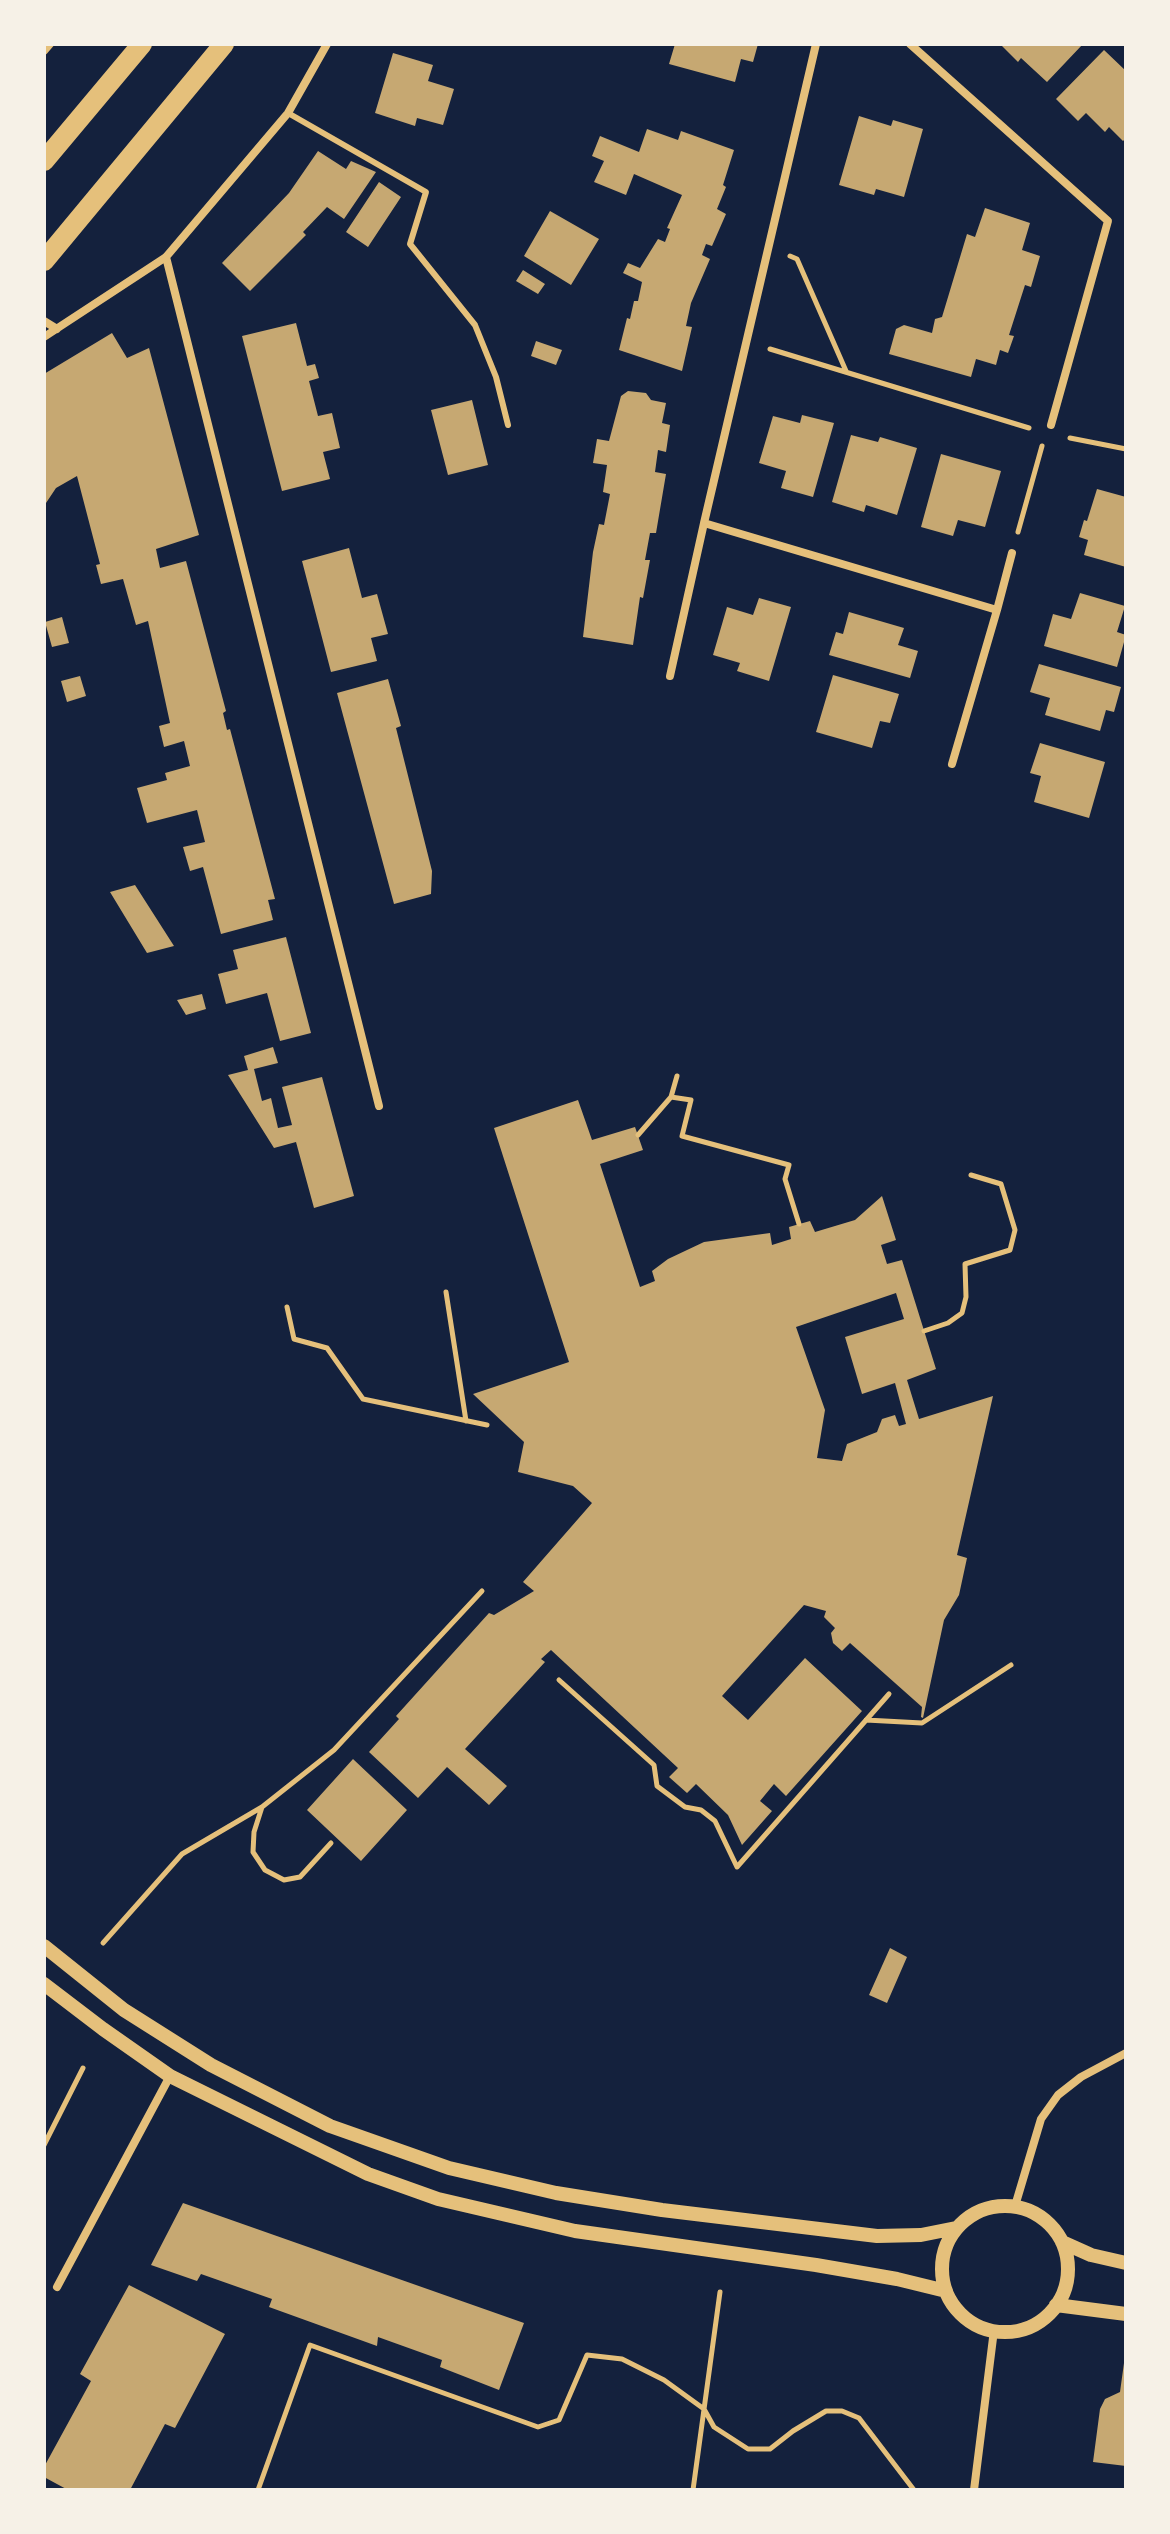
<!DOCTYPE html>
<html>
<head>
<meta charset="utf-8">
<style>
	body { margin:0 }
	#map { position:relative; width:1170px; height:2534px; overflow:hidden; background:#14213d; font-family:Poppins,sans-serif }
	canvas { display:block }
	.frame { position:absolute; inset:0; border:46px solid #f6f1e7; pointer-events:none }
</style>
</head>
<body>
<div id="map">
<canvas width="1170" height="2534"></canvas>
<div class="frame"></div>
</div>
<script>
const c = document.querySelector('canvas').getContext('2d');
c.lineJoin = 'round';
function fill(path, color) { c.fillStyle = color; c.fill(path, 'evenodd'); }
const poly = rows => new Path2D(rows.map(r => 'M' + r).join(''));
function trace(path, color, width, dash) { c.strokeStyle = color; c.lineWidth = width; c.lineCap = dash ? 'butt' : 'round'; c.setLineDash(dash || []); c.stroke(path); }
const building = poly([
	[675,44,758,44,753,62,741,59,735,82,669,64],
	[1000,44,1083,44,1047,82,1021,58,1018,62],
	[1104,50,1126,71,1126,138,1123,141,1109,127,1105,132,1086,113,1078,121,1056,99],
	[393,53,433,65,428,81,454,89,443,125,417,118,415,126,375,113],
	[859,116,891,126,893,120,923,129,904,197,876,189,874,195,839,185],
	[647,129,678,140,681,131,734,150,723,185,726,187,717,209,726,214,712,246,706,244,702,255,710,259,691,303,686,326,692,327,682,371,619,350,627,318,630,319,634,301,638,301,642,282,623,273,628,263,640,268,658,239,665,242,670,229,667,228,682,195,634,174,626,195,594,182,604,161,592,156,600,136,639,152],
	[318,151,346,169,351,161,376,172,344,219,327,207,303,232,306,235,250,291,222,263,289,193],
	[379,182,401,197,368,247,346,232],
	[985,208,1030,223,1022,250,1040,256,1031,287,1025,285,1009,335,1014,336,1008,353,1000,350,996,365,976,359,971,377,889,354,896,329,904,325,932,333,935,319,942,317,967,234,975,237],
	[550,211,599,239,571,285,524,256],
	[523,270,545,284,538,294,516,281],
	[296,323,307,366,315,364,319,378,309,381,318,416,332,413,340,448,323,452,330,479,282,491,242,336],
	[112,333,127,358,149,348,199,535,156,549,160,568,186,561,226,711,223,713,227,730,230,729,275,899,268,900,273,920,221,934,203,867,190,871,183,847,205,842,197,810,147,823,137,788,167,780,165,773,190,766,184,741,164,747,159,726,170,723,148,621,136,625,123,579,101,584,96,565,100,564,77,476,56,488,44,506,44,374],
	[536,341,562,350,556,365,531,356],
	[628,391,646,393,651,400,666,403,662,423,670,425,666,452,658,450,655,472,666,474,656,533,650,533,645,560,650,560,643,598,640,597,633,645,583,637,593,552,599,524,604,525,610,494,603,492,607,465,593,463,597,439,609,441,621,396],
	[472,400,488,465,448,475,431,410],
	[802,415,834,423,813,497,781,488,786,471,759,463,773,416,800,423],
	[851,435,878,442,880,437,917,448,897,515,866,505,864,512,832,502],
	[941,454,1001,471,985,527,958,520,953,536,921,527],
	[1097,489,1126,497,1126,567,1084,555,1088,540,1079,537,1084,520,1087,521],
	[349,548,362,598,377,594,388,634,371,638,377,661,331,672,302,561],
	[1080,593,1125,606,1117,632,1126,635,1117,667,1044,646,1053,614,1071,619],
	[759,598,791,607,769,681,737,671,740,663,713,655,727,607,753,615],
	[849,612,904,628,898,645,918,651,910,678,829,655,836,632,843,634],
	[62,617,69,643,52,647,45,622],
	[1039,664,1121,687,1114,712,1106,710,1100,731,1045,715,1050,698,1030,692],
	[833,675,899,694,890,723,880,721,872,748,816,732],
	[80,676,86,696,67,702,61,681],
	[388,679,401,726,396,728,432,871,431,894,394,904,337,693],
	[1040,743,1105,762,1089,818,1034,802,1041,776,1030,773],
	[135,885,174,946,147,953,110,892],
	[286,937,311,1033,280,1041,267,993,226,1004,218,974,238,969,233,950],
	[202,994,206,1009,186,1015,177,1000],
	[273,1047,278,1063,254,1069,262,1101,271,1098,278,1128,292,1125,282,1087,322,1077,354,1196,314,1208,296,1142,274,1148,228,1075,248,1070,244,1056],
	[578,1100,592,1140,635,1127,643,1150,600,1164,640,1287,655,1281,652,1271,668,1259,704,1242,770,1233,772,1245,791,1239,789,1227,810,1221,815,1232,855,1220,882,1196,896,1240,881,1245,887,1264,902,1260,936,1369,907,1380,919,1419,993,1396,957,1555,967,1558,959,1595,944,1620,923,1718,921,1717,922,1707,850,1643,842,1651,833,1643,831,1633,835,1628,824,1617,826,1611,804,1605,722,1696,748,1720,805,1658,862,1711,786,1796,774,1784,760,1801,772,1811,742,1845,728,1815,696,1784,687,1793,669,1777,678,1768,551,1650,541,1659,545,1662,465,1749,507,1786,489,1805,447,1767,418,1798,369,1752,399,1719,396,1716,489,1613,494,1615,534,1591,523,1582,592,1503,573,1486,518,1472,524,1442,473,1394,569,1362,494,1128],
	[896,1293,904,1319,845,1337,862,1394,895,1383,906,1424,899,1426,895,1415,882,1419,877,1432,847,1444,842,1461,817,1458,825,1410,796,1327],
	[353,1759,407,1810,361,1861,307,1810],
	[890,1948,907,1957,887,2003,869,1995],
	[183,2203,524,2323,499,2390,440,2367,442,2360,378,2337,377,2346,269,2307,272,2299,201,2274,197,2281,151,2265],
	[129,2285,225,2334,175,2428,165,2424,130,2490,68,2490,44,2477,44,2467,91,2381,80,2374],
	[1124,2363,1126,2466,1093,2462,1100,2409,1105,2399,1120,2392]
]);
const path = poly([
	[790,256,797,259,846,371],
	[770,349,1029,428],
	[1070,438,1126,449],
	[1018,532,1042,446],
	[671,1097,691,1100,682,1136,789,1165,785,1179,799,1224],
	[638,1135,671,1097,677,1076],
	[446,1292,466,1421],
	[287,1307,294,1339,327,1348,363,1399,487,1425],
	[924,1331,948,1323,962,1313,966,1297,965,1264,1010,1250,1015,1230,1001,1184,971,1175],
	[559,1680,654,1765,657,1786,685,1807,701,1810,715,1821,737,1867,889,1694],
	[866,1720,922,1723,1011,1665],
	[331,1843,300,1877,284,1880,265,1870,253,1852,254,1832,262,1807,334,1750,482,1591],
	[103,1943,182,1854,262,1807],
	[44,2145,83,2068],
	[258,2490,310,2345,538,2427,559,2420,587,2355,622,2359,664,2380,704,2409,714,2427,748,2449,770,2449,793,2431,826,2411,842,2411,859,2418,914,2490],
	[693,2490,720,2292]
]);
const service = poly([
	[288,113,426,192,410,244,475,325,496,377,508,425]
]);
const minor = poly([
	[816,44,704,523,997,610,952,764],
	[910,44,1108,221,1051,425],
	[44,51,50,44],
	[166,257,379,1106],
	[44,321,57,329],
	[44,337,166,257,288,113,327,44],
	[997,610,1012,553],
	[670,676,704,523],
	[1015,2206,1041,2119,1058,2095,1081,2077,1126,2053],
	[57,2287,170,2076],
	[974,2490,994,2330]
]);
const tertiary = poly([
	[44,1946,124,2010,211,2065,330,2126,449,2168,556,2193,662,2210,877,2236,921,2235,956,2228],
	[44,1984,103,2029,170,2076,368,2174,438,2199,575,2231,816,2265,897,2279,946,2291],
	'942 2269a63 63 0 1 1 126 0a63 63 0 1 1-126 0Z',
	[1062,2242,1091,2255,1126,2263],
	[1056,2305,1126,2314]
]);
const primary = poly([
	[44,161,142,44],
	[44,261,224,44]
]);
fill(building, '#c6a872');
trace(path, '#e5c07b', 5);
trace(service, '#e5c07b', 6);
trace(minor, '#e5c07b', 8);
trace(tertiary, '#e5c07b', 14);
trace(primary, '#e5c07b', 20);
</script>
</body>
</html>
